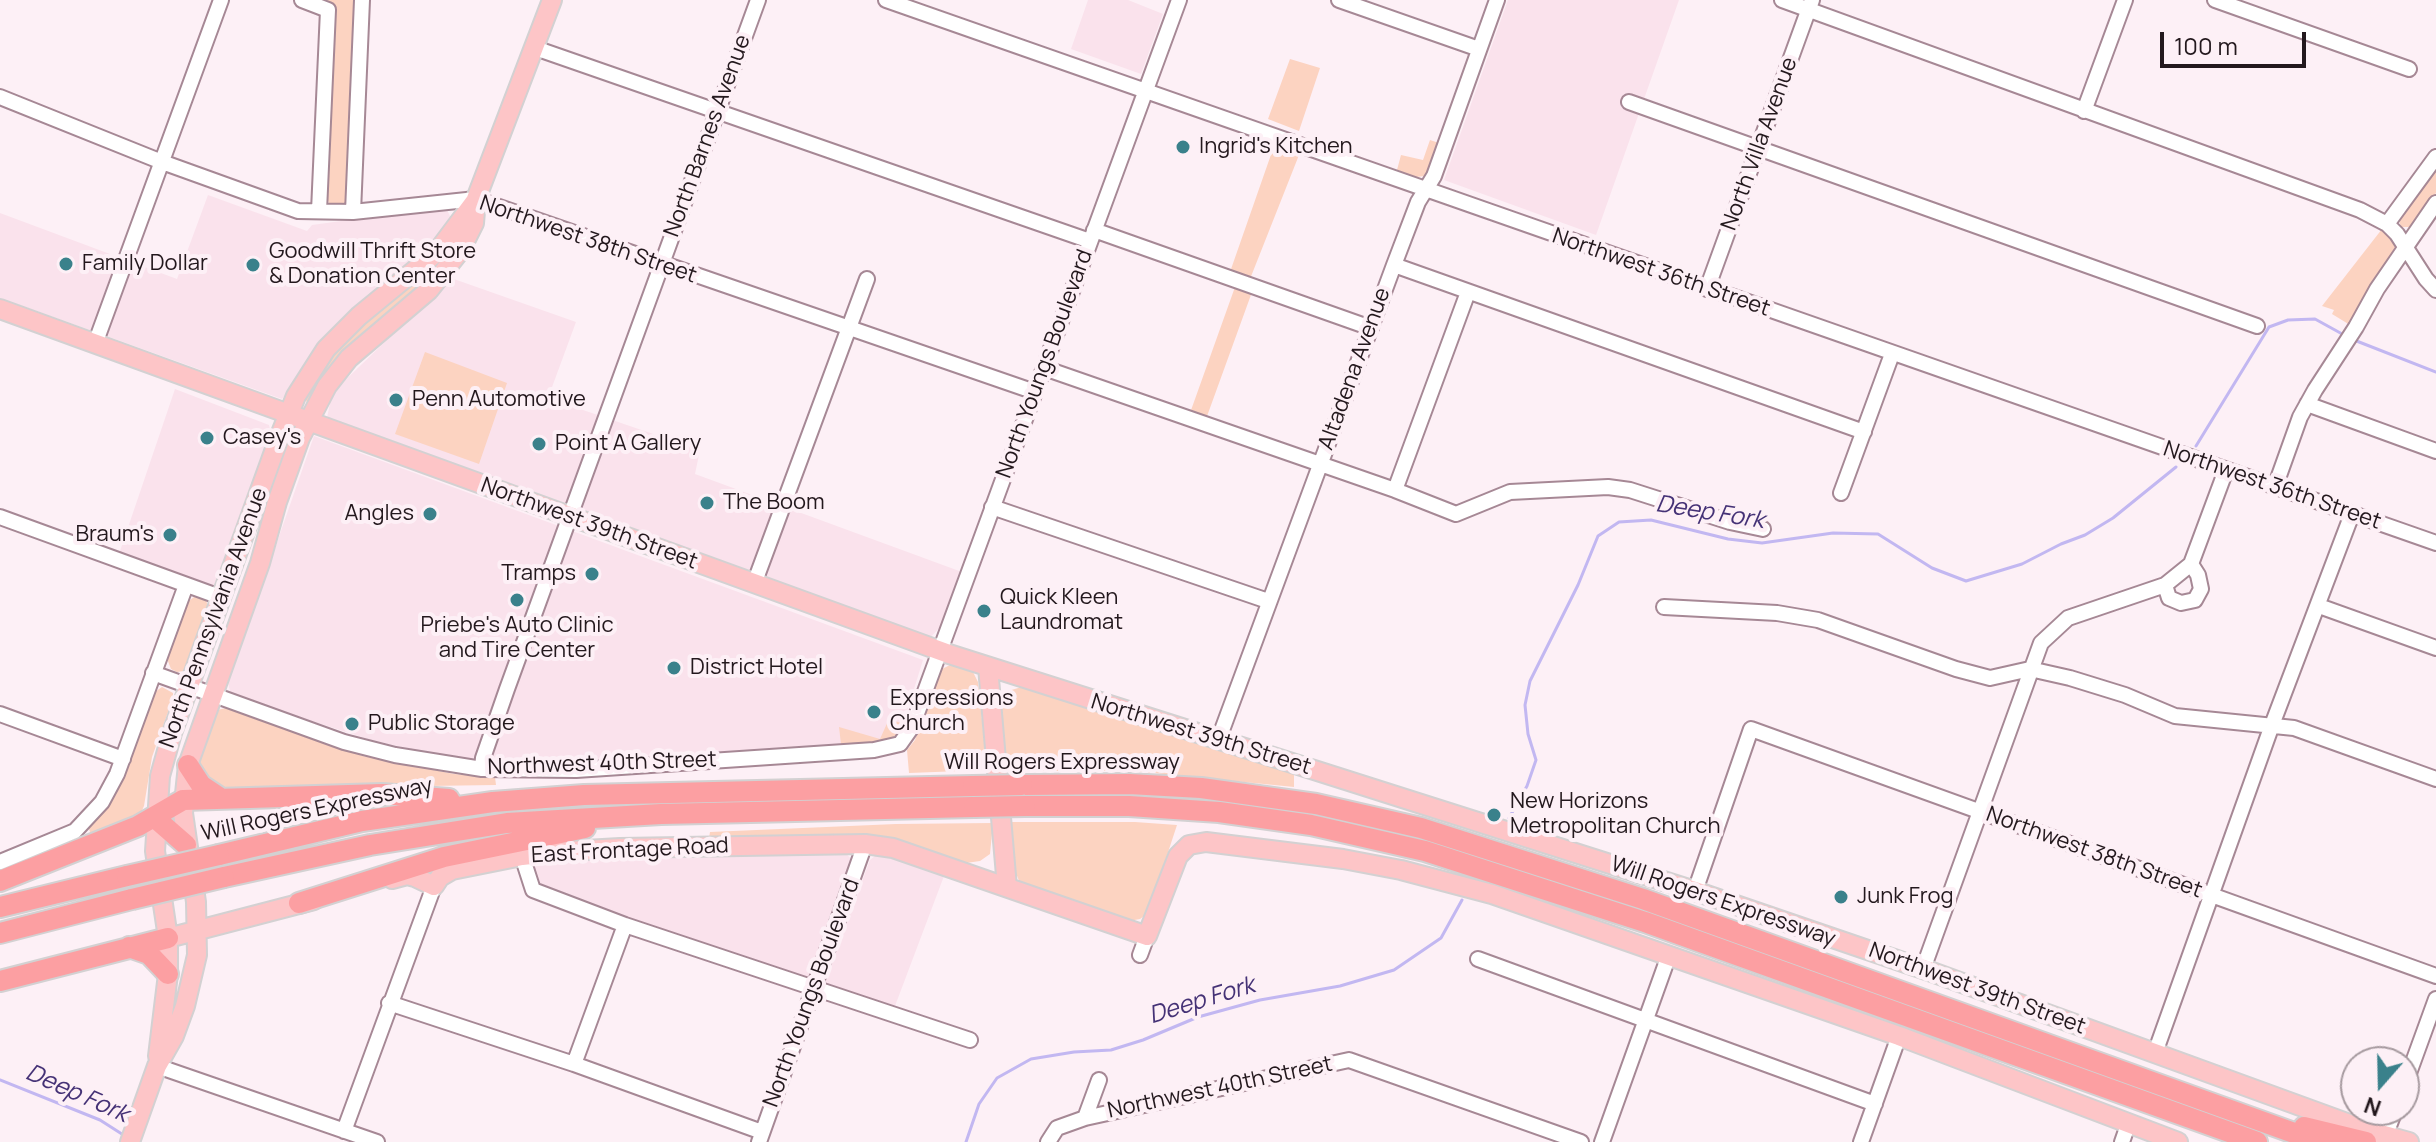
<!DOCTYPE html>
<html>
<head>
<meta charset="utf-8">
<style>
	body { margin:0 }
	#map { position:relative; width:2436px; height:1142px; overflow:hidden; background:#fdf0f6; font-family:Manrope,sans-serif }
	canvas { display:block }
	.north { position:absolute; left:2340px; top:1046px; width:80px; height:80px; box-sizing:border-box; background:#fdf0f6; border:2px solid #a69a9f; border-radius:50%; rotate:200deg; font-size:22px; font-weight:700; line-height:32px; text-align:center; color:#23181d }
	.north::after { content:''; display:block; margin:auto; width:28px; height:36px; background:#3a818b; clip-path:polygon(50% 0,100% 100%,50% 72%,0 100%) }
	.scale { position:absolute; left:2160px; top:32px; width:146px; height:36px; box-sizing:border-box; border:4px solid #23181d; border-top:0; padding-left:10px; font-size:24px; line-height:28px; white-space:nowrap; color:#23181d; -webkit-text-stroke:6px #fdf0f6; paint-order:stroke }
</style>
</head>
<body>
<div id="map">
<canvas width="2436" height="1142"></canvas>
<div class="north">N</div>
<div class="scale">100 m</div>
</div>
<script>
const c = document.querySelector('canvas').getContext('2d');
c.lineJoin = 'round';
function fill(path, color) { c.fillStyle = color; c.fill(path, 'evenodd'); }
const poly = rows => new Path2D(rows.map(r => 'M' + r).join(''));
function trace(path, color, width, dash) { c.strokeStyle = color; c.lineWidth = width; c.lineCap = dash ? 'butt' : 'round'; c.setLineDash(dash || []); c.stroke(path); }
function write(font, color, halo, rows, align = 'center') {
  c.font = font + ' Manrope,sans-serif'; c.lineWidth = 8; c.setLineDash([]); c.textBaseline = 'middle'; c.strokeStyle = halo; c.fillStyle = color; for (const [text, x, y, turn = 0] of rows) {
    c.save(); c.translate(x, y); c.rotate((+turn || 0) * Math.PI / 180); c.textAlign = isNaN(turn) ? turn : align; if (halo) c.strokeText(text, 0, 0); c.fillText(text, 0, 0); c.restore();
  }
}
const built = poly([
	[1088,0,1128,0,1163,14,1141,74,1071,49],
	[1508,0,1679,0,1596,235,1444,180],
	[208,195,307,231,312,225,436,208,447,210,451,218,434,247,327,336,311,354,291,389,282,399,0,298,0,213,177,279],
	[451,278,576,322,548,398,700,450,695,474,962,572,942,625,930,638,327,418,332,393],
	[175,389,269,425,272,438,217,585,204,586,119,554],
	[314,436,923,660,901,731,897,735,869,743,695,755,535,763,463,760,374,741,231,695,228,683],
	[844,851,851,859,852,865,811,978,801,979,541,886,535,875,535,865,548,858],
	[880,852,944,876,895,1006,824,983,870,860]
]);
const green = poly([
	[326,0,357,0,349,202,345,207,330,206,327,198,336,7],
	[1290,59,1320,68,1299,131,1268,119],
	[1430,140,1439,143,1425,176,1416,177,1397,170,1401,155,1423,160],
	[1274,146,1299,155,1250,279,1230,272],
	[2436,164,2436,193,2411,227,2401,227,2398,217],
	[2382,229,2390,236,2396,250,2350,325,2332,314,2334,310,2322,306],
	[454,250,310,403,307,403,305,397,330,358,363,318],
	[1235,287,1252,292,1206,419,1190,413],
	[425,352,507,383,479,464,395,434],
	[194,597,205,599,211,611,191,666,184,671,177,672,171,669,166,656,185,604],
	[950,665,973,672,978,682,987,770,909,773,907,750,915,740,940,670],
	[1025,686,1294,773,1294,787,1134,771,1004,771,1000,700,1008,691],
	[162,687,173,693,173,698,152,757,144,806,139,817,92,838,88,826,110,801,152,694],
	[226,708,363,756,454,774,495,777,496,785,219,789,198,769,198,756,211,716,217,710],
	[889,719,904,724,901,731,891,739,884,742,841,744,839,727,880,739],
	[1010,822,1135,822,1177,825,1148,913,1140,919,1129,921,1020,883,1015,871],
	[993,823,990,854,980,861,966,863,895,840,709,838,710,832,896,824]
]);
const stream = poly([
	[2354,340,2436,372],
	[2196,446,2269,327,2288,320,2315,319,2344,335],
	[1509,818,1527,786,1536,760,1528,734,1525,705,1530,681,1578,585,1598,536,1619,522,1651,520,1728,539,1762,543,1833,533,1878,534,1932,568,1966,581,2022,564,2061,544,2085,535,2113,518,2176,467],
	[0,1080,100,1120,125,1136],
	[966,1142,979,1104,997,1078,1031,1059,1074,1052,1111,1050,1143,1040,1198,1017,1260,1000,1340,986,1394,970,1441,938,1462,900]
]);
const minor = poly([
	[302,0,328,10,319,211],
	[886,0,2436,543],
	[1339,0,1479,49],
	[1782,0,2360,210,2387,224,2397,234,2426,279,2436,290],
	[2215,0,2409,69],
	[535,48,1090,241],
	[0,97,162,162,298,211,353,212,476,199,1035,392],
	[1629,102,2257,326],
	[2084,111,2125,0],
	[353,212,362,0],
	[2387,224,2436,157],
	[1094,230,1371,328],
	[1394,265,1864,432],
	[1707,289,1812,0],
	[95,344,221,0],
	[1044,368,1395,490,1456,514,1510,492,1608,487,1630,490,1730,522,1763,529],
	[2307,404,2436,451],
	[2275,487,2300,417,2315,390,2356,327,2377,289,2436,203],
	[1395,490,1468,292],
	[1841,493,1892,354],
	[992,507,1268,601],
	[0,517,220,597],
	[754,584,867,279],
	[2165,585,2169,598,2181,603,2195,600,2201,589,2198,575,2191,564],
	[2319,606,2436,648],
	[1664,607,1777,613,1818,620,1956,669,1990,678,2030,669,2070,678,2125,695,2175,716,2294,728,2436,779],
	[153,673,344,742,395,755,482,769,576,770,874,750,900,744,912,727,1179,0],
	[0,714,123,759],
	[1218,741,1394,265,1418,202,1434,176,1497,0],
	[482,769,483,758,507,689,758,0],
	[522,856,533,890,625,925,970,1040],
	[0,862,75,831,102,802,117,774,186,585],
	[1695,891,1751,729,2436,976],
	[1140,955,1147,936],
	[1478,959,1875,1104],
	[1923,969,2041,643,2068,618,2165,585,2191,564,2226,470],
	[389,1003,574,1064,762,1132],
	[2155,1053,2272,725,2352,514],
	[574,1064,625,925],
	[157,1066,377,1142],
	[2404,1087,2436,999],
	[1085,1118,1099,1080],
	[344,1131,434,886],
	[2386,1134,2395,1110],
	[759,1142,865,844],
	[1048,1142,1057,1128,1085,1118,1349,1060,1581,1142],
	[1602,1142,1669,955],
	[1861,1142,1899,1036],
	[2122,1142,2129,1122]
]);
const major = poly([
	[0,309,949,654,1695,891,1932,972,2366,1130,2409,1142],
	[988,667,1007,887],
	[392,879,407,875,415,877,434,886,440,877,452,870,522,856,568,851,620,848,865,844,893,848,1147,936,1178,856,1189,845,1206,842,1343,859,1401,870,1492,894,1899,1036,2178,1142],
	[168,938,314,900],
	[158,1056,168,974,168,938,155,851,160,776,172,733,279,438,296,396,326,349,359,316,437,252,476,200],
	[130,1142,157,1066,174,1036,185,1006,197,955,196,902,183,813,188,765,260,563,277,502,300,438,327,386,349,358,429,290,460,251,474,223,476,199,552,0]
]);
const highway = poly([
	[188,765,201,785,222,799],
	[1022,785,1129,784,1201,788,1316,804,1421,828,1643,899,2319,1142],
	[1025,806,1129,806,1219,812,1311,825,1425,851,1645,922,2257,1142],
	[155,818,186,845],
	[219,855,362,821,493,802,584,795,973,786],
	[224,877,370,845,507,823,661,814,974,807],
	[0,881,138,826,183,800,382,794,449,799],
	[299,903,444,857,585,828],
	[0,907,127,876],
	[0,933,132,899],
	[129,947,149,954,168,974],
	[0,981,168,938],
	[2304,1127,2366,1142]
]);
const highwayBridge = poly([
	[973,786,1022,785],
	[974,807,1025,806],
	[127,876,219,855],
	[132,899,224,877]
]);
const markers = [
	[1183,147,8,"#3a818b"],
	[66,264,8,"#3a818b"],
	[253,265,8,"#3a818b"],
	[396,400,8,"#3a818b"],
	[207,438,8,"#3a818b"],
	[539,444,8,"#3a818b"],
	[707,503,8,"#3a818b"],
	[430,514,8,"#3a818b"],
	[170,535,8,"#3a818b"],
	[592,574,8,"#3a818b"],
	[517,600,8,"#3a818b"],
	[984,611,8,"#3a818b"],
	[674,668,8,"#3a818b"],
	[874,712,8,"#3a818b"],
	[352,724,8,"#3a818b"],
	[1494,815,8,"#3a818b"],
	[1841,897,8,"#3a818b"]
];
const streetNames = [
	["North Barnes Avenue",708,136,-70],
	["North Villa Avenue",1760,144,-70],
	["Northwest 38th Street",588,240,19],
	["Northwest 36th Street",1661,273,19],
	["North Youngs Boulevard",1045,364,-70],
	["Altadena Avenue",1355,369,-70],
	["Northwest 36th Street",2272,486,19],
	["Northwest 39th Street",589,524,20],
	["North Pennsylvania Avenue",214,618,-70],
	["Northwest 39th Street",1201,735,17],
	["Will Rogers Expressway",1062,763],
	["Northwest 40th Street",602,764,-2],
	["Will Rogers Expressway",317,810,-12],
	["East Frontage Road",630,851,-3],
	["Northwest 38th Street",2094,853,20],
	["Will Rogers Expressway",1723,902,19],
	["Northwest 39th Street",1977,989,20],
	["North Youngs Boulevard",812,993,-70],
	["Northwest 40th Street",1220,1088,-12]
];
const poiNames = [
	["Ingrid's Kitchen",1199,147],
	["Goodwill Thrift Store",269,252],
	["& Donation Center",269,277],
	["Family Dollar",82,264],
	["Penn Automotive",412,400],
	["Casey's",223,438],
	["Point A Gallery",555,444],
	["The Boom",723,503],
	["Angles",414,514,"right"],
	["Braum's",154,535,"right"],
	["Tramps",576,574,"right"],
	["Quick Kleen",1000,598],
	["Laundromat",1000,623],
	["Priebe's Auto Clinic",517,626,"center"],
	["and Tire Center",517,651,"center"],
	["District Hotel",690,668],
	["Expressions",890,699],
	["Church",890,724],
	["Public Storage",368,724],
	["New Horizons",1510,802],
	["Metropolitan Church",1510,827],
	["Junk Frog",1857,897]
];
const waterNames = [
	["Deep Fork",1710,513,9],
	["Deep Fork",1202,1001,-17],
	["Deep Fork",77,1094,24]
];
fill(built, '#fae2ec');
fill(green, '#fcd3c1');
trace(stream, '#c2b7f1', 3);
trace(minor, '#a68895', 18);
trace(major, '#d3d1d2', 22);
trace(highway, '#d3d1d2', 24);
trace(minor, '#fff', 14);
trace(major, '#fdc5c7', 18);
trace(highway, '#fc9fa2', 20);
trace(highwayBridge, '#d3d1d2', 24, []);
trace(highwayBridge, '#fc9fa2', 20);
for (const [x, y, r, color] of markers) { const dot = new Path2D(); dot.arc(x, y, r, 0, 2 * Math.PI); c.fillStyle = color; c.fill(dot); trace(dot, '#fdf0f6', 3); }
write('22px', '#23181d', '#fdf0f6', streetNames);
write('22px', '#23181d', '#fdf0f6', poiNames, 'left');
write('italic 24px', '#453276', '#fdf0f6', waterNames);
</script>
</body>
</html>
